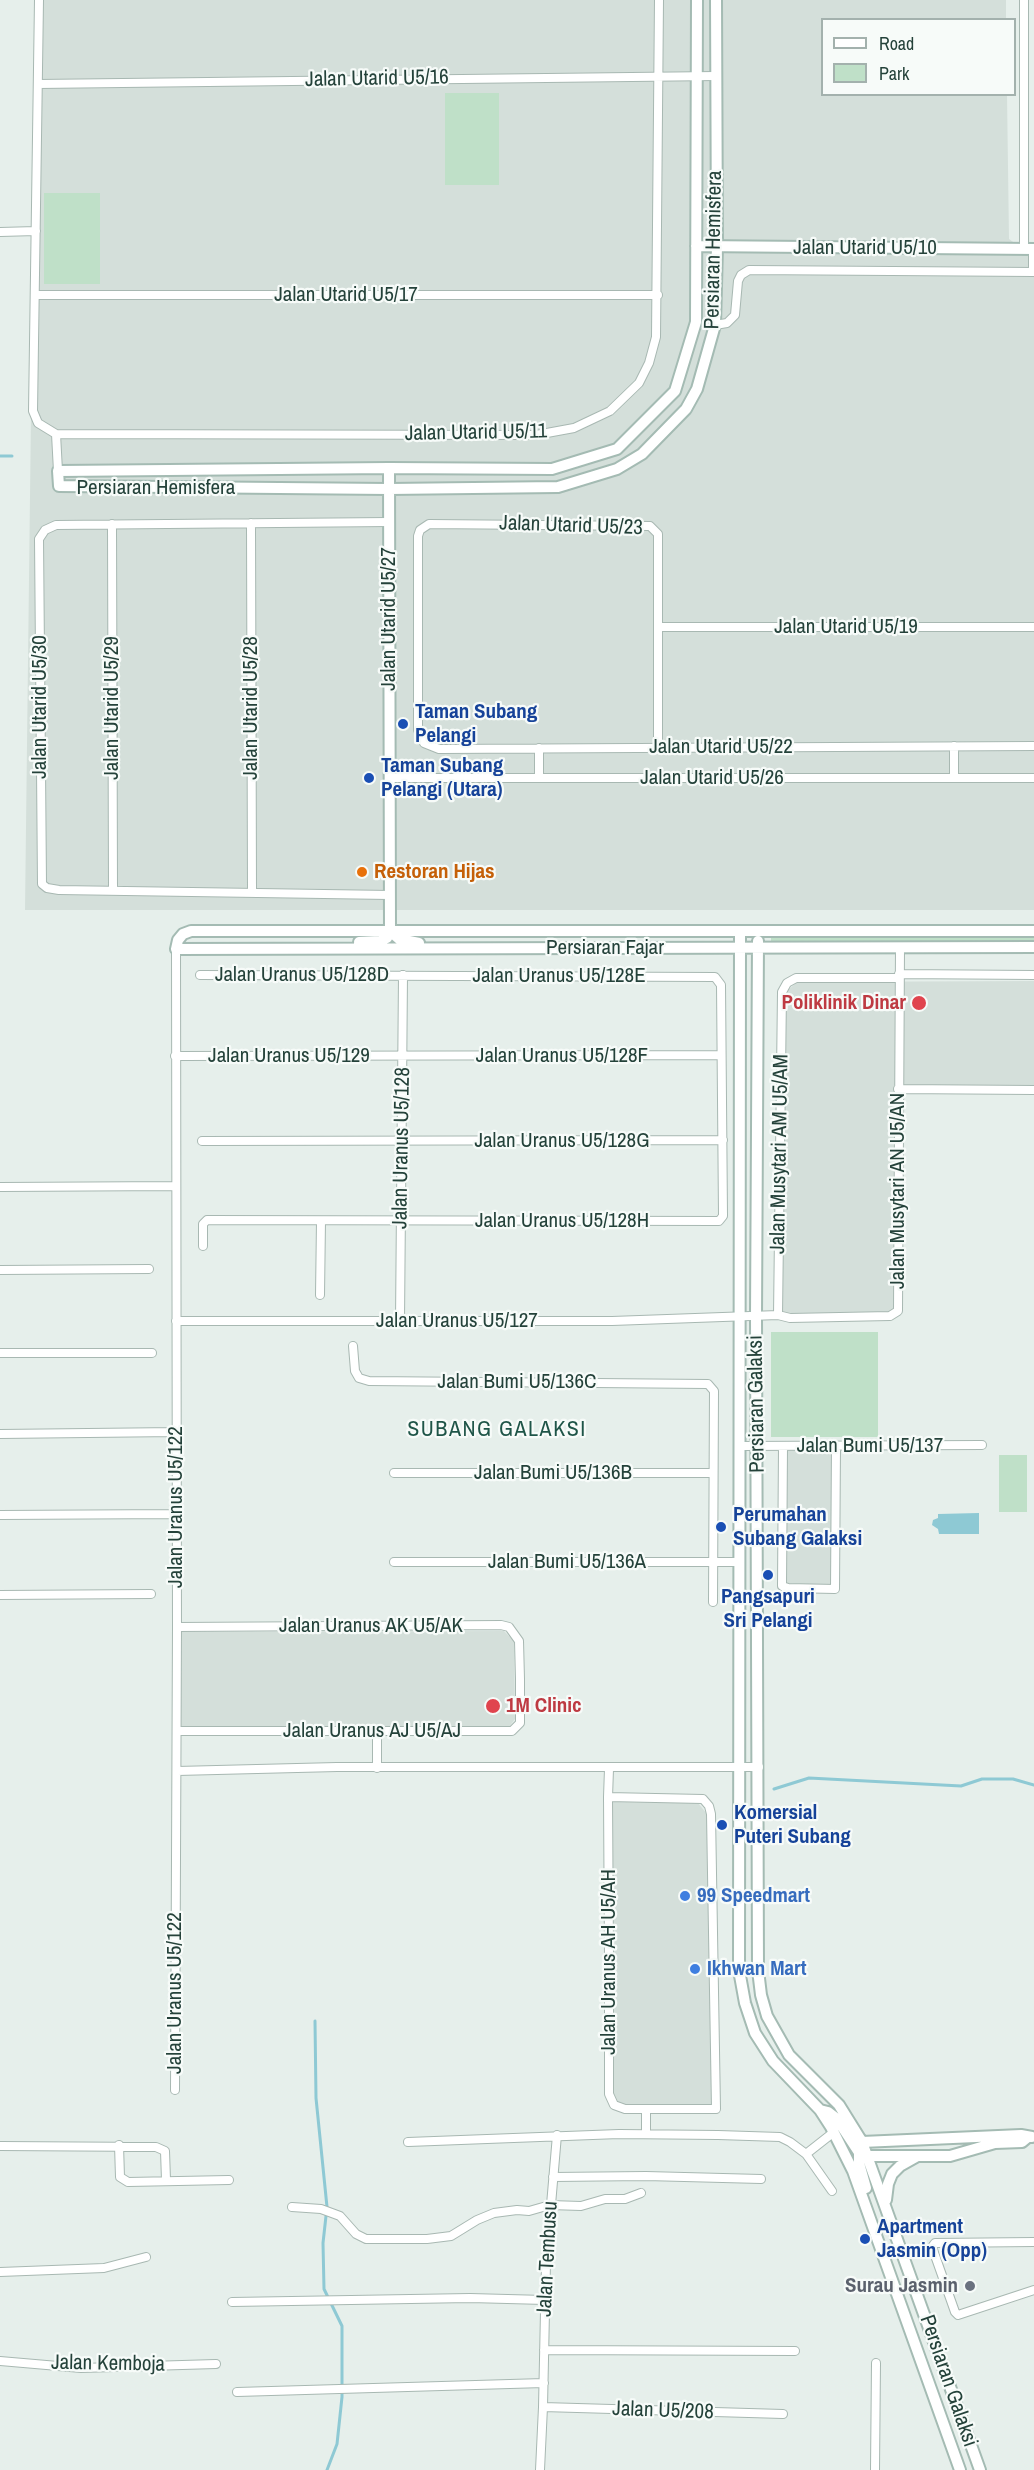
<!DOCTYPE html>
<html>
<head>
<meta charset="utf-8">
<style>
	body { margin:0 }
	#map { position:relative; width:1034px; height:2470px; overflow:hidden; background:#e6efeb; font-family:"Archivo Narrow",sans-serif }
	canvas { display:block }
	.legend { position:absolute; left:821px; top:18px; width:195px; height:78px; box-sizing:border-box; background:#f7fbf9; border:2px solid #a3b1ad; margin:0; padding:8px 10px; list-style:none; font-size:18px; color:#24423a }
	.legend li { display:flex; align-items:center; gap:12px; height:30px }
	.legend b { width:30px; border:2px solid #a3b1ad }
</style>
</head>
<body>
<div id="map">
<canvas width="1034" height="2470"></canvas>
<ul class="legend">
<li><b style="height:8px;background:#fff"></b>Road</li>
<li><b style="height:16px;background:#bfe0c8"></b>Park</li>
</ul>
</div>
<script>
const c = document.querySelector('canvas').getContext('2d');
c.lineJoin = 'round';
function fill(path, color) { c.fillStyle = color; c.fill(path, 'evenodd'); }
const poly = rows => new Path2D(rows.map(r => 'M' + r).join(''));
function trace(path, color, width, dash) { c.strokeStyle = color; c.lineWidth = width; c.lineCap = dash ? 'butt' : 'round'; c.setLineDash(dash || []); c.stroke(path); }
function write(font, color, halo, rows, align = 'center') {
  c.font = font + ' "Archivo Narrow",sans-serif'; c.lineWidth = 4.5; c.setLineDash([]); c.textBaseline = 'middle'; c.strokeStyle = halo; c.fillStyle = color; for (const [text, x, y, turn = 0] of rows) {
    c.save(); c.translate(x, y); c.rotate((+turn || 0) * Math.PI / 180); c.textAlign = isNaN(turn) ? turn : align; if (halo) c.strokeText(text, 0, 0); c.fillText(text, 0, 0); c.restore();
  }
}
const built = poly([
	[36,0,1006,0,1006,19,822,20,822,94,1007,95,1009,239,1034,257,1034,910,25,910],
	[1034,981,1034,1086,894,1085,895,1309,888,1313,790,1314,781,1312,785,993,797,982],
	[786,1450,832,1451,831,1585,785,1583],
	[504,1631,514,1641,515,1719,509,1727,180,1726,182,1632],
	[613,1802,698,1803,707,1814,712,2105,627,2105,617,2102,612,2093]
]);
const green = poly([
	[445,93,499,93,499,185,445,185],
	[44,193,100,193,100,284,44,284],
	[1034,937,1034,941,771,942,771,938],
	[771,1332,878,1332,878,1437,771,1437],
	[999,1455,1027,1455,1027,1512,999,1512]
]);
const water = poly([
	[979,1513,979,1534,939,1534,938,1529,932,1525,933,1520,938,1518,938,1514]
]);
const stream = poly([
	[0,456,12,456],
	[774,1789,809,1778,961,1786,982,1779,1013,1779,1034,1785],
	[315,2021,316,2098,327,2207,323,2243,324,2289,342,2326,342,2397,337,2444,327,2470]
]);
const street = poly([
	[39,0,33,411,38,423,56,434],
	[38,84,716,76],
	[0,232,36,231],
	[1024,249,1024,0],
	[1033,249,1033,272],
	[35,295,658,295],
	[715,325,727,323,735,315,738,281,741,275,749,270,1034,272],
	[58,471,56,434,536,435,574,428,610,411,639,383,649,363,656,337,659,0],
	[389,522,56,525,45,530,39,539,42,884,47,888,59,890,390,895],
	[251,523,252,893],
	[112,524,113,891],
	[658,627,1034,627],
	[658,747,658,534,650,526,429,524,420,530,418,536,418,730,424,743,439,749,1034,746],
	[539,748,539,778],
	[389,778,1034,778],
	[954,778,954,746],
	[899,974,1034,975],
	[200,975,715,977,721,985,723,1216,719,1221,207,1220,203,1224,203,1246],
	[175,1056,721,1055],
	[898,1089,1034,1090],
	[202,1141,723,1140],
	[0,1187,175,1186],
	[0,1270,149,1269],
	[320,1295,321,1221],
	[778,1315,790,1318,890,1316,898,1311,900,948],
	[176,1321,612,1321,778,1315,782,992,787,983,796,978,899,978],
	[400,1321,403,975],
	[353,1346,355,1371,359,1378,369,1381,708,1384,714,1391,713,1602],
	[0,1353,152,1353],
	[0,1434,176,1432],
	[740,1446,982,1445],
	[783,1447,782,1586,788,1588,835,1589,836,1446],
	[394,1473,712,1473],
	[0,1515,176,1514],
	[394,1562,740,1562],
	[0,1595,151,1594],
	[177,1731,512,1731,520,1723,520,1679,519,1641,509,1627,501,1625,177,1627],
	[377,1731,377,1768],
	[177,1771,337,1767,759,1767],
	[608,1797,703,1799,709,1806,711,1814,716,2109,625,2109,614,2105,609,2094,609,1959,608,1797,609,1769],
	[175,2090,177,1627,176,949],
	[646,2109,646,2134],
	[408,2142,619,2134,718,2135,780,2137,790,2142,806,2154,834,2132],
	[119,2145,120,2177,128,2182,229,2180],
	[0,2146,156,2147,165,2151,166,2180],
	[806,2154,832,2191],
	[553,2177,646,2176,761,2179],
	[292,2207,321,2209,340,2216,356,2234,366,2239,427,2239,451,2236,477,2220,494,2213,517,2210,529,2211,550,2205,581,2206,605,2199,625,2199,641,2193],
	[1034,2242,935,2243,932,2247,955,2312,958,2315,1034,2290],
	[0,2272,104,2268,146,2257],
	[232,2302,470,2298,545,2300],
	[544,2350,795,2351],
	[0,2361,81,2368,216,2364],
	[237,2392,544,2383],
	[543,2407,783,2414],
	[540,2470,543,2407,546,2263,557,2135],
	[875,2470,876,2363]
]);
const secondary = poly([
	[697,0,696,322,675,391,617,449,552,469,389,468,58,471,59,486,389,489,558,487,617,469,642,454,686,409,697,389,715,325,717,247,716,0],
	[696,246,1034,249],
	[389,468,390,931],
	[390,931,399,939,419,943],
	[1034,931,191,931,183,934,178,940,176,949,1034,947],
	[740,932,739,1970,745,2003,755,2033,773,2061,820,2110,831,2127,853,2171,960,2470],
	[758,941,756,1316,758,1970,761,1995,767,2016,789,2055,839,2105,862,2142,980,2470],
	[359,942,380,941,387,938,390,931],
	[820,2110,828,2112,837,2119,858,2151,867,2156,950,2156,995,2143,1022,2142,1028,2137],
	[862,2142,1021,2135,1032,2137],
	[859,2148,859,2163,866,2188],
	[886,2200,888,2184,892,2174,900,2166,916,2157]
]);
const markers = [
	[403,724,6,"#1a4fb4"],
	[369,778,6,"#1a4fb4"],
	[362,872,6,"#e8710a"],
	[919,1003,8,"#e0444e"],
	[721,1527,6,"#1a4fb4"],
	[768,1575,6,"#1a4fb4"],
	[493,1706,8,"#e0444e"],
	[722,1825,6,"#1a4fb4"],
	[685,1896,6,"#3f7fe0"],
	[695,1969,6,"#3f7fe0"],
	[865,2239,6,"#1a4fb4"],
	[970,2286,6,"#6b7280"]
];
const streetNames = [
	["Jalan Utarid U5/16",377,79,-1],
	["Jalan Utarid U5/10",865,248],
	["Persiaran Hemisfera",714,250,-89],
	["Jalan Utarid U5/17",346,295],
	["Jalan Utarid U5/11",476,433,-1],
	["Persiaran Hemisfera",156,488],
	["Jalan Utarid U5/23",571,526,2],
	["Jalan Utarid U5/27",389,619,-90],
	["Jalan Utarid U5/19",846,627],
	["Jalan Utarid U5/30",40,707,-90],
	["Jalan Utarid U5/29",112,708,-90],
	["Jalan Utarid U5/28",251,708,-90],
	["Jalan Utarid U5/22",721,747],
	["Jalan Utarid U5/26",712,778],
	["Persiaran Fajar",605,948],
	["Jalan Uranus U5/128D",302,975],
	["Jalan Uranus U5/128E",559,976],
	["Jalan Uranus U5/129",289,1056],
	["Jalan Uranus U5/128F",562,1056],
	["Jalan Uranus U5/128G",562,1141],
	["Jalan Uranus U5/128",402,1148,-89],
	["Jalan Musytari AM U5/AM",780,1154,-89],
	["Jalan Musytari AN U5/AN",898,1191,-90],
	["Jalan Uranus U5/128H",562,1221],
	["Jalan Uranus U5/127",457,1321],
	["Jalan Bumi U5/136C",517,1382],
	["Persiaran Galaksi",757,1404,-91],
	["Jalan Bumi U5/137",870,1446],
	["Jalan Bumi U5/136B",553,1473],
	["Jalan Uranus U5/122",176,1507,-90],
	["Jalan Bumi U5/136A",567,1562],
	["Jalan Uranus AK U5/AK",371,1626],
	["Jalan Uranus AJ U5/AJ",372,1731],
	["Jalan Uranus AH U5/AH",609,1962,-90],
	["Jalan Uranus U5/122",175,1993,-90],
	["Jalan Tembusu",548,2259,-87],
	["Jalan Kemboja",108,2364,1],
	["Persiaran Galaksi",948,2381,71],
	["Jalan U5/208",663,2411,2]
];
const transitNames = [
	["Taman Subang",415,712],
	["Pelangi",415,736],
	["Taman Subang",381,766],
	["Pelangi (Utara)",381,790],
	["Perumahan",733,1515],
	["Subang Galaksi",733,1539],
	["Pangsapuri",768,1597,"center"],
	["Sri Pelangi",768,1621,"center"],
	["Komersial",734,1813],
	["Puteri Subang",734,1837],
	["Apartment",877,2227],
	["Jasmin (Opp)",877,2251]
];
const foodNames = [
	["Restoran Hijas",374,872]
];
const healthNames = [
	["Poliklinik Dinar",906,1003],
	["1M Clinic",506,1706,"left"]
];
const shopNames = [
	["99 Speedmart",697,1896],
	["Ikhwan Mart",707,1969]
];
const worshipNames = [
	["Surau Jasmin",958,2286]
];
const neighbourhoodNames = [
	["SUBANG GALAKSI",497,1430]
];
fill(built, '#d4dfda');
fill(green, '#bfe0c8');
fill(water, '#8ec9d4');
trace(stream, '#8ec9d4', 3);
trace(street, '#a8b8b2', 10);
trace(secondary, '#a4bbb3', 14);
trace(street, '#fff', 8);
trace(secondary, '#fff', 10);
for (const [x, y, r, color] of markers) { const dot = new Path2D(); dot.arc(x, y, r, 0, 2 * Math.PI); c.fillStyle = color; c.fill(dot); trace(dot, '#f7fbf9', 2); }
write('21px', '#24423a', '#f7fbf9', streetNames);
write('bold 21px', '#164399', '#f7fbf9', transitNames, 'left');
write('bold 21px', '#c56008', '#f7fbf9', foodNames, 'left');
write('bold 21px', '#be3a42', '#f7fbf9', healthNames, 'right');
write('bold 21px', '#366cbe', '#f7fbf9', shopNames, 'left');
write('bold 21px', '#5b616d', '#f7fbf9', worshipNames, 'right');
c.letterSpacing = '1.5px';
write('22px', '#1f5548', '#f7fbf9', neighbourhoodNames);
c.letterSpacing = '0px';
</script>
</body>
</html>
